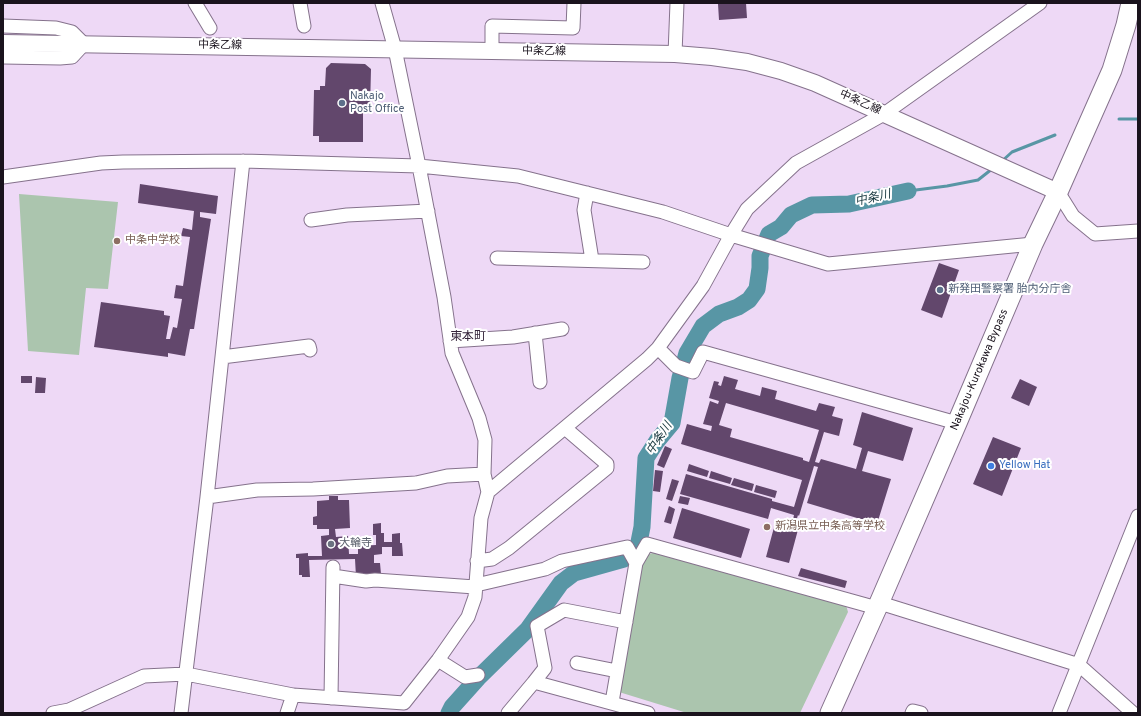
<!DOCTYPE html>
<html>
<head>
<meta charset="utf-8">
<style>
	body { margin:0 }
	#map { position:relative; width:1141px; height:716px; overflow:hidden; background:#eed9f6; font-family:Overpass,sans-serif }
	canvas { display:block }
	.frame { position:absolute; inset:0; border:4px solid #1a131d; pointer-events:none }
</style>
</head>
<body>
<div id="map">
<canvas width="1141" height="716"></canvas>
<div class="frame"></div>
</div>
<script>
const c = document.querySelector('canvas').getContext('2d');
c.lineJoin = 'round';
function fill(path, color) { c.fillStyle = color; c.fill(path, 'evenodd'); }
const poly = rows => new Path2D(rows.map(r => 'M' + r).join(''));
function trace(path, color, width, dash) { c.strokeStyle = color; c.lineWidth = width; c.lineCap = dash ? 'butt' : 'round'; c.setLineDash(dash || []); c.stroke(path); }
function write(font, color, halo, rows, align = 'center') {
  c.font = font + ' Overpass,"Noto Sans JP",sans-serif'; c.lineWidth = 4; c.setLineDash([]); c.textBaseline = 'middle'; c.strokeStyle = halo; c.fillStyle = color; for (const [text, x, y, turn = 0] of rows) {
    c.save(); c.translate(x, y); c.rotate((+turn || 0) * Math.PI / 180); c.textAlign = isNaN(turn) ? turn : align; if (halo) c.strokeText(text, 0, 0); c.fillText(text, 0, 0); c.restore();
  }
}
const green = poly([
	[19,194,118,202,108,289,86,288,79,355,28,351],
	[660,551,846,605,848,612,800,713,687,713,619,692,640,564,649,554]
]);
const stream = poly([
	[1119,119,1138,119],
	[1001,162,1012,152,1055,135],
	[908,191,947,186,978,180,992,169]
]);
const river = poly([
	[449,713,452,707,478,678,528,629,561,583,574,573,624,559,638,547,642,527,646,458,657,441,672,423,680,378,687,353,703,326,719,314,738,307,749,300,757,289,760,268,760,256,769,234,781,227,791,215,812,205,849,204,908,191]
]);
const building = poly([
	[734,3,746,3,747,18,719,20,718,4],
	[331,63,365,64,371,69,370,110,363,110,363,142,319,142,319,136,313,136,314,90,320,90,320,86,325,86,326,68],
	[140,184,218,196,216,214,200,212,200,217,211,219,194,329,190,329,185,356,168,353,168,357,94,347,101,302,164,311,164,315,170,316,166,339,170,339,173,327,177,328,182,299,174,298,176,285,183,286,190,237,181,236,183,228,192,230,194,211,138,203],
	[939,263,959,270,942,318,921,310],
	[21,376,32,376,32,383,21,383],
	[724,376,738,380,735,389,760,396,762,387,777,391,775,399,816,411,819,403,835,407,832,416,843,419,839,436,824,432,815,462,819,463,821,459,856,469,862,448,853,445,862,412,913,428,903,461,868,451,862,471,891,479,877,524,807,503,818,467,814,466,799,516,798,515,795,525,799,526,789,563,766,557,776,520,792,524,794,515,771,508,768,519,680,494,686,474,772,499,772,501,794,507,802,480,681,444,687,424,711,431,712,426,703,424,710,401,718,404,719,401,709,398,714,381,719,382,718,385,721,386],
	[726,403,819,430,809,462,803,460,803,458,730,437,732,429,719,425],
	[36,377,46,378,45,393,35,393],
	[1020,379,1037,387,1029,406,1011,398],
	[993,437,1021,448,1002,496,973,484],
	[665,446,672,449,664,468,657,465],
	[689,464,709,471,707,477,687,471],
	[655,470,663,471,660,492,653,491],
	[711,471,732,478,730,484,709,478],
	[734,478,754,484,752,491,731,485],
	[672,479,679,481,672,501,666,499],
	[756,485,777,491,775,498,754,492],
	[329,496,338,496,338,500,349,500,350,528,335,529,336,537,348,536,349,554,358,554,358,546,376,545,376,535,373,535,373,524,381,523,381,533,384,533,384,542,392,542,392,534,400,533,400,543,402,543,403,556,392,556,392,547,382,547,382,554,374,555,374,563,380,563,381,574,388,574,388,576,356,577,355,559,309,560,310,577,302,577,302,575,299,575,299,558,296,558,296,554,308,553,308,556,322,556,321,536,329,535,329,529,317,529,317,525,313,525,313,517,317,516,317,501,329,500],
	[680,496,690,498,688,505,678,503],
	[669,506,675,509,671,524,664,522],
	[682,508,750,529,741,558,673,538],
	[801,568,847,581,845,588,798,576]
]);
const minor = poly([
	[195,3,210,28],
	[300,3,304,26],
	[382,3,395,49,419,166,444,297,452,353,479,418,485,440,484,474,488,492],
	[3,26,56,28,72,32,84,44,72,57,60,58,3,57],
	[492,51,492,26,573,28,574,3],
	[675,54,677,3],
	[3,177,101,163,123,162,243,161,419,166,518,176,663,212,731,235,828,264,1033,244],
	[1058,192,1073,216,1095,234,1138,231],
	[587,193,584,210,592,260],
	[311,220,347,215,428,211],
	[497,258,643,262],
	[535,333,540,382],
	[450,341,513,337,562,329],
	[658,348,676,366,693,372,703,352,957,423],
	[222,357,309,346,310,350],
	[207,497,257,490,313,489,416,483,447,476,484,474],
	[477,561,492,559,509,548,607,468,607,464,565,428],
	[333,576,366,581,375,580,475,587],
	[476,585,545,569,562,561,627,547,636,563],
	[880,603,1079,665,1133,713],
	[438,660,465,677,478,675],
	[577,663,617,671],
	[534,682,545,668,537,626,564,610,626,622],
	[331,698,333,567],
	[612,702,636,563,647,544,877,608],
	[53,713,69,710,144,676,186,674,293,695],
	[181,713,207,497,243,161],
	[287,713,293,695,404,703,438,660,468,617,475,597,481,518,488,492,647,359,658,348,703,286,731,235,747,209,796,163,884,114,1040,3],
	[508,713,534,682,648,713],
	[912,713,913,711,921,713],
	[1059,713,1138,516]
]);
const major = poly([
	[3,43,675,54,712,57,747,62,781,71,815,83,1058,192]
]);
const highway = poly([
	[830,713,877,608,957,423,1033,244,1058,192,1112,70,1126,25,1131,3]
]);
const markers = [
	[342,103,4,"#5c6f8a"],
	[117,241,4,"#8d6e63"],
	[940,290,4,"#5c6f8a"],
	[991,466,4,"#3f7fe0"],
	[767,527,4,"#8d6e63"],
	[331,544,4,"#6b7280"]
];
const streetNames = [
	["中条乙線",220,46,1],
	["中条乙線",544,52,1],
	["中条乙線",860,103,24],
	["Nakajou-Kurokawa Bypass",980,370,-67]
];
const serviceNames = [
	["Nakajo",350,97],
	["Post Office",350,110],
	["新発田警察署 胎内分庁舎",948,290]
];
const educationNames = [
	["中条中学校",125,241],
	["新潟県立中条高等学校",775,527]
];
const shopNames = [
	["Yellow Hat",999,466]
];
const worshipNames = [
	["大輪寺",339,544]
];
const waterNames = [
	["中条川",873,199,-13],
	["中条川",660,439,-56]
];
const neighbourhoodNames = [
	["東本町",468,338]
];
fill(green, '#abc5ae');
trace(stream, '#5896a5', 3);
trace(river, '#5896a5', 17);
fill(building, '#62476c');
trace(minor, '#85728c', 15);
trace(major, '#85728c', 18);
trace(highway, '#85728c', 21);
trace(minor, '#fff', 13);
trace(major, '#fff', 16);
trace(highway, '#fff', 19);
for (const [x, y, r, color] of markers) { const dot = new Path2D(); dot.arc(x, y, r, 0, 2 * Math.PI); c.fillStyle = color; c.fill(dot); trace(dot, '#fff', 1.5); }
write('11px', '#1a131d', '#fff', streetNames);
write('11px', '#4e5e75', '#fff', serviceNames, 'left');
write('11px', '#785e54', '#fff', educationNames, 'left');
write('11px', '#366cbe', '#fff', shopNames, 'left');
write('11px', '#5b616d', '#fff', worshipNames, 'left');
write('italic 12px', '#16353c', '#fff', waterNames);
write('12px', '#35253b', '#fff', neighbourhoodNames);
</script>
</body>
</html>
